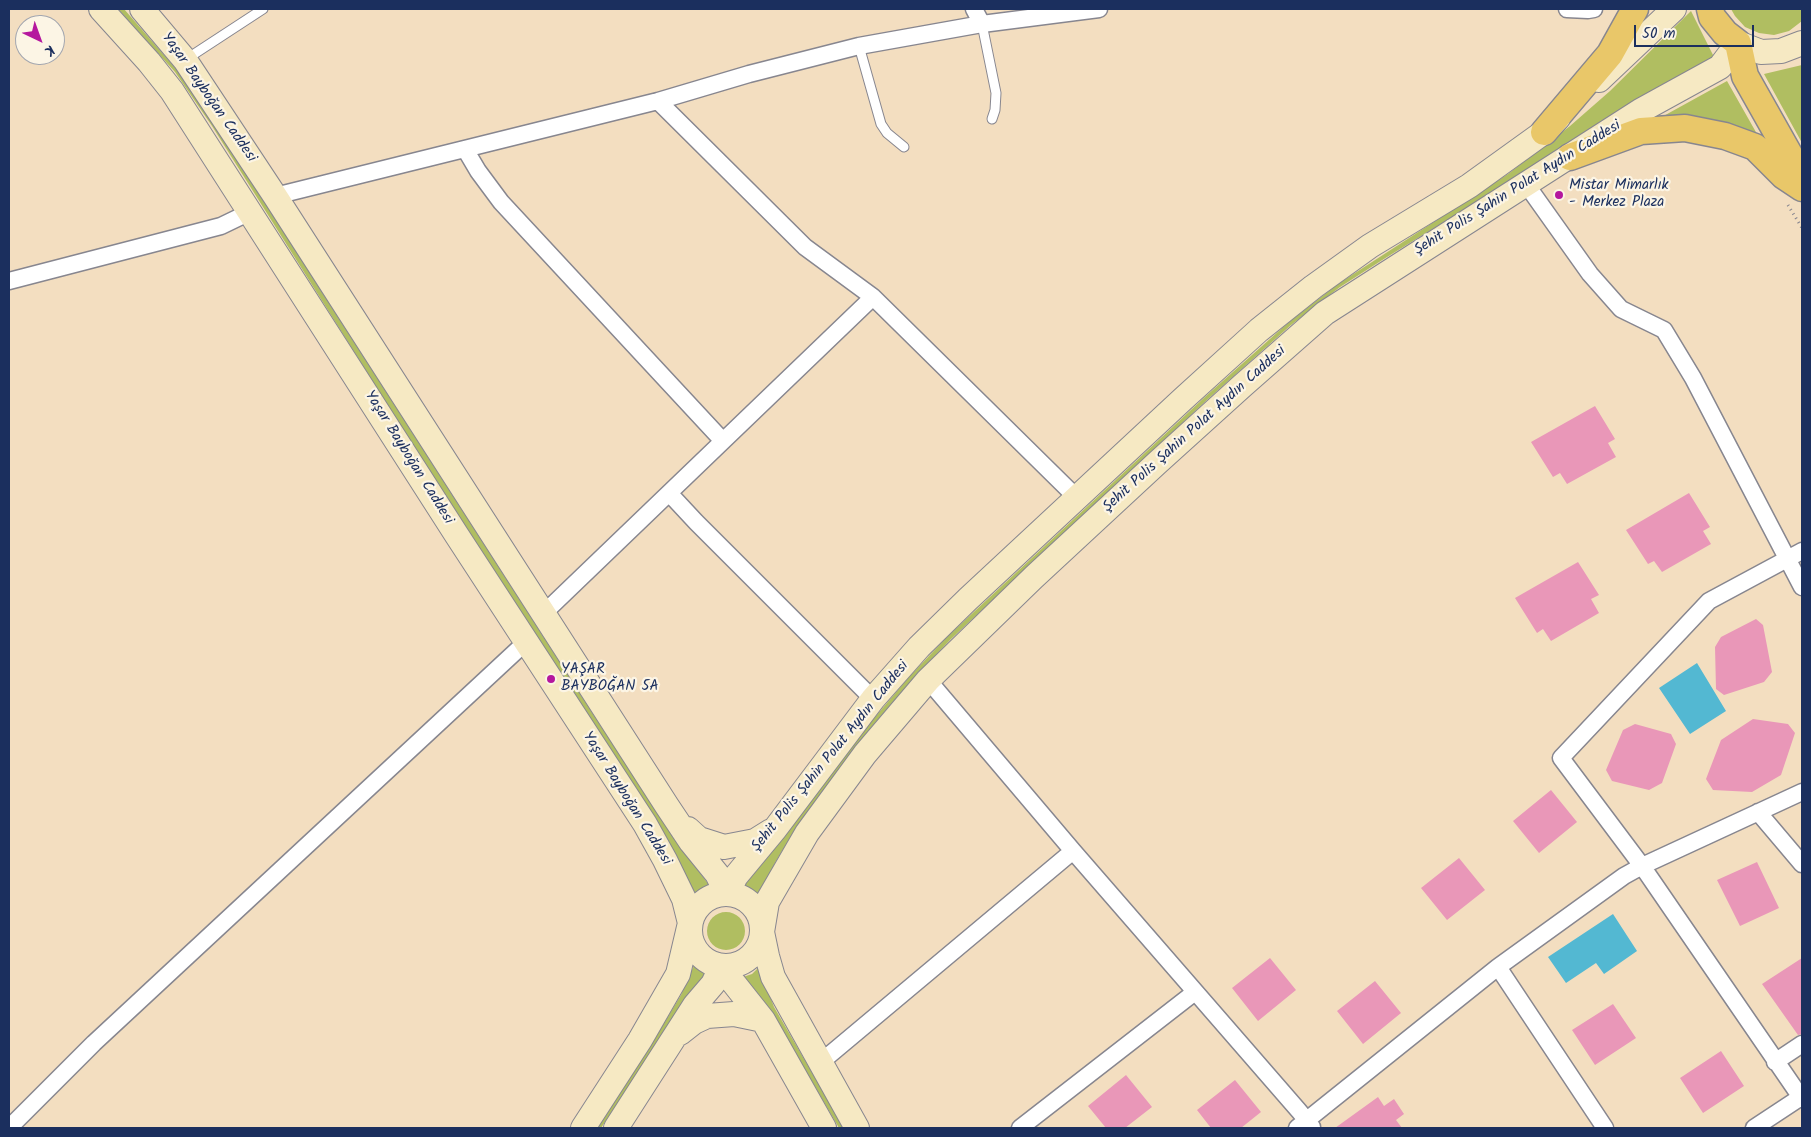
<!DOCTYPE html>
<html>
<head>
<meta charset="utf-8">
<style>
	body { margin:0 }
	#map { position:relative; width:1811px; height:1137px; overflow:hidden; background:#f3dec0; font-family:Kalam,sans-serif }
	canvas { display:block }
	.frame { position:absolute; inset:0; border:10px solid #1b2f5e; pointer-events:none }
	.north { position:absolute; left:15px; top:15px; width:50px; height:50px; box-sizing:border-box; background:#fcf5e5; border:1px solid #a2a6af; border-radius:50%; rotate:138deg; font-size:14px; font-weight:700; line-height:20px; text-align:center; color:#1b2f5e }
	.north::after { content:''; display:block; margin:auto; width:18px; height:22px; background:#b5179e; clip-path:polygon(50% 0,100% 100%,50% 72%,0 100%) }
	.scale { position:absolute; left:1634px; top:25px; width:120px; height:22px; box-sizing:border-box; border:2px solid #1b2f5e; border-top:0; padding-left:6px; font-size:15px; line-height:18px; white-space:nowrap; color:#1b2f5e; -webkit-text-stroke:4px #fcf5e5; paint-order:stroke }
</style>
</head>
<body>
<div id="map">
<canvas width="1811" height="1137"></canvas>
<div class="frame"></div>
<div class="north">K</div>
<div class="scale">50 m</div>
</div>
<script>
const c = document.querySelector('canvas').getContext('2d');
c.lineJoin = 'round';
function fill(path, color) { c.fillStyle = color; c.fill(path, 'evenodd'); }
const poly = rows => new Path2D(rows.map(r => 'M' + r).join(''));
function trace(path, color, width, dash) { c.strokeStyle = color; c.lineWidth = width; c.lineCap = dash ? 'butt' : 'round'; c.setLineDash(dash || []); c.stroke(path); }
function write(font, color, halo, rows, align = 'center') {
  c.font = font + ' Kalam,sans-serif'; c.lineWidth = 4.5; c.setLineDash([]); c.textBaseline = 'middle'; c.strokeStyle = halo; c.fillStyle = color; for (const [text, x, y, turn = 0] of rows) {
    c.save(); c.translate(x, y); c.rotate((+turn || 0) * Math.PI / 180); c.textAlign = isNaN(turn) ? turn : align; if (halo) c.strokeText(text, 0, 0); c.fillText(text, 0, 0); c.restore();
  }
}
const green = poly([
	[118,9,124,9,177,70,216,124,316,283,600,725,672,835,709,885,694,896,667,839,433,477,212,126,175,72],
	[1731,9,1802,9,1802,21,1789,31,1774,35,1759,33,1745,27,1735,16],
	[1691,11,1715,59,1512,180,1387,257,1340,287,1291,325,1208,399,951,639,912,680,873,725,822,792,797,826,776,861,759,897,743,885,870,723,909,677,948,636,1206,396,1289,322,1338,284,1508,174,1570,126,1610,91],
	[1802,65,1802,143,1764,74],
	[1727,81,1761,141,1649,124],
	'707 931a19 19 0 1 1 38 0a19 19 0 1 1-38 0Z',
	[695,963,707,976,667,1027,601,1128,596,1128,663,1025,681,995],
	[759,967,774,1007,844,1128,839,1128,770,1009,743,977,752,974]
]);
const water = poly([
	[1697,663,1726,711,1690,734,1659,688],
	[1613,914,1637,951,1604,974,1596,963,1566,983,1548,957]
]);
const building = poly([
	[1595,406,1615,439,1608,443,1616,457,1567,484,1560,473,1553,477,1531,442],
	[1689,493,1710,527,1703,531,1711,544,1662,572,1654,561,1648,564,1626,530],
	[1578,562,1599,595,1591,599,1599,613,1551,641,1543,629,1537,633,1515,598],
	[1756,619,1763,625,1772,672,1764,682,1724,695,1716,689,1715,647,1721,637],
	[1753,719,1788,724,1795,733,1781,775,1752,792,1713,790,1706,779,1721,740],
	[1635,724,1671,734,1676,744,1662,783,1649,790,1612,781,1606,770,1623,730],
	[1551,790,1577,822,1539,853,1513,821],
	[1459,858,1485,890,1447,920,1421,888],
	[1757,862,1779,908,1740,926,1717,880],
	[1270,958,1296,990,1258,1021,1232,988],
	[1802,958,1802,1034,1798,1035,1762,984],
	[1375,981,1401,1013,1363,1044,1337,1011],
	[1613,1004,1636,1038,1595,1065,1572,1030],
	[1721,1051,1744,1086,1703,1113,1680,1078],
	[1126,1075,1152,1107,1125,1128,1106,1128,1088,1106],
	[1235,1080,1261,1112,1241,1128,1211,1128,1197,1110],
	[1378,1097,1384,1106,1394,1099,1404,1114,1396,1120,1402,1128,1335,1128]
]);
const path = poly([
	[1788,205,1802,228]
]);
const lane = poly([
	[982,24,996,93,995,110,992,119],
	[859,46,881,124,887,133,904,147],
	[185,60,263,9]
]);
const street = poly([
	[974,9,982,24],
	[1567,9,1588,10,1594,9],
	[658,101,805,247,873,297,1077,498],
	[465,149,478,171,501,202,722,440],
	[1526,184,1590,274,1621,309,1664,330,1693,378,1802,587],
	[275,196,658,101,749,74,859,46,982,24,1099,9],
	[9,281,221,226,250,212],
	[669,493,696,522,873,699],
	[1802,551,1709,601,1561,758,1642,866,1802,1099],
	[543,614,873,297],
	[928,680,1073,851,1299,1111,1312,1127],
	[1758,812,1802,864],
	[1498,967,1605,1128],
	[821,1062,1073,851],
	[1775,1062,1802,1044],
	[9,1128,94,1043,527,641],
	[1020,1128,1195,992],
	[1297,1128,1498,967,1624,876,1642,866,1802,792],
	[1754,1128,1801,1097]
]);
const secondary = poly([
	[101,9,149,62,172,91,456,534,645,824,665,860,684,899,690,923,678,974,640,1040,583,1128],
	[142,9,185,60,275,196,667,806,691,842,717,874,727,894],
	[1599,80,1674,9],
	[688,829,699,839,724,847,755,841,771,831],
	[727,894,736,876,775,829,873,699,919,647,968,599,1183,399,1259,330,1313,287,1370,246,1469,186,1544,132,1558,118],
	'690 930a36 36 0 1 1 72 0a36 36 0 1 1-72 0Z',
	[721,967,763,1020,824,1128],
	[680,1033,694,1022,707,1016,734,1014,763,1020],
	[616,1128,695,1005,713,984,721,967],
	[857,1128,773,977,767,956,762,932,767,902,807,833,865,754,928,680,1034,577,1157,463,1242,386,1325,313,1640,111,1720,67,1738,43,1761,52,1781,51,1802,43]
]);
const primary = poly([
	[1710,9,1712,17,1725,33,1738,43,1745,76,1802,177],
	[1544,132,1610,54,1635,9],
	[1570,157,1641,131,1685,128,1725,136,1755,147,1784,176,1802,188]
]);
const markers = [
	[1559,195,5,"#b5179e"],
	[551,679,5,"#b5179e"]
];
const streetNames = [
	["Yaşar Bayboğan Caddesi",208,98,55],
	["Şehit Polis Şahin Polat Aydın Caddesi",1518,189,-32],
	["Şehit Polis Şahin Polat Aydın Caddesi",1195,430,-42],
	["Yaşar Bayboğan Caddesi",408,458,58],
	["Şehit Polis Şahin Polat Aydın Caddesi",831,757,-51],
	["Yaşar Bayboğan Caddesi",626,799,58]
];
const poiNames = [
	["Mistar Mimarlık",1569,186],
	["- Merkez Plaza",1569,203],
	["YAŞAR",561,670],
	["BAYBOĞAN 5A",561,687]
];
fill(green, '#b0be61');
fill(water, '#53b8d2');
fill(building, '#e997b8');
trace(lane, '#87868f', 11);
trace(street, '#87868f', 19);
trace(secondary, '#87868f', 26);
trace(primary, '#87868f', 29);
trace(path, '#87868f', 3, [1, 4]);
trace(lane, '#fff', 9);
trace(street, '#fff', 16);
trace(secondary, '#f6e9c3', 24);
trace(primary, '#e9c769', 26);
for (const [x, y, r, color] of markers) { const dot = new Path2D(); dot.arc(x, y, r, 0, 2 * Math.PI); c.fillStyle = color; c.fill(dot); trace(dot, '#fcf5e5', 2); }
write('15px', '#1b2f5e', '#fcf5e5', streetNames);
write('15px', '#1b2f5e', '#fcf5e5', poiNames, 'left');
</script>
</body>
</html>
